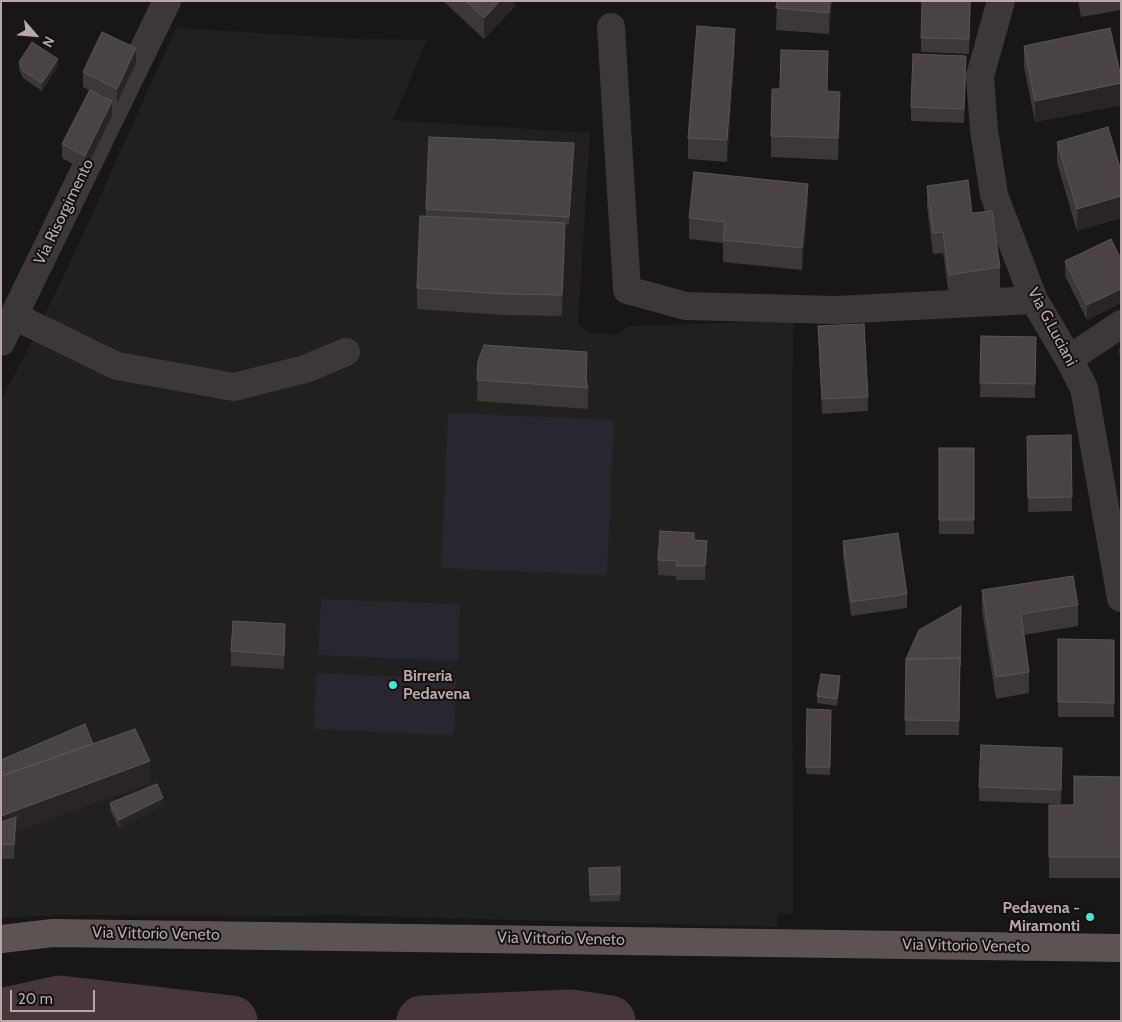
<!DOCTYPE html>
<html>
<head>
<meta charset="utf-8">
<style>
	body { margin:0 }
	#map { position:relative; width:1122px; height:1022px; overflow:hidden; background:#181616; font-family:Cabin,sans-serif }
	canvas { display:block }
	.frame { position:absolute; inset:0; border:2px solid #b7a9a9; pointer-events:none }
	.north { position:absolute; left:10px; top:10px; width:50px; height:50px; -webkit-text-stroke:4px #131111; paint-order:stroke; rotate:117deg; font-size:14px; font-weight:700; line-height:20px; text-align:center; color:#b7a9a9 }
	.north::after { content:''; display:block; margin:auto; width:18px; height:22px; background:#b7a9a9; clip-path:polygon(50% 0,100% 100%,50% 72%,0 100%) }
	.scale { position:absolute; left:10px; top:990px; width:85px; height:22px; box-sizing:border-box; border:2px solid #b7a9a9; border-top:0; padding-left:6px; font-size:15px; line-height:18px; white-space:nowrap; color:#b7a9a9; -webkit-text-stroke:4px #131111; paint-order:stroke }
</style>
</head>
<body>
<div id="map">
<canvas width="1122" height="1022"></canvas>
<div class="frame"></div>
<div class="north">N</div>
<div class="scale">20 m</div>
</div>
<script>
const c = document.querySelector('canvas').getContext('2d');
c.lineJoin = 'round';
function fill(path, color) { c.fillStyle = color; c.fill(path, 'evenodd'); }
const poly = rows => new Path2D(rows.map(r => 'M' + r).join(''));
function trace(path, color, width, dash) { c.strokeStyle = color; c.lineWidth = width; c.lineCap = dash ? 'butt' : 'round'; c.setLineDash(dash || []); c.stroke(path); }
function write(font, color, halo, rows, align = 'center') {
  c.font = font + ' Cabin,sans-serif'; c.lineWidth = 4; c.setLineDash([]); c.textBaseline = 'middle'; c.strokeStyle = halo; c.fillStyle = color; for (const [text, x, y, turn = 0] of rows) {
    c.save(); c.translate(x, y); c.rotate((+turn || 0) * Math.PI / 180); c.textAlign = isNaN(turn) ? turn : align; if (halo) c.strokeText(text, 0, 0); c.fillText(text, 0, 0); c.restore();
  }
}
const built = poly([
	[176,28,358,39,427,40,393,120,590,133,578,323,587,332,617,335,628,326,794,321,792,391,793,914,778,913,777,927,331,915,297,916,63,915,1,918,1,400,27,351,72,259]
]);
const green = poly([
	[448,413,614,420,607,575,441,568],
	[321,599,460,604,458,661,318,655],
	[316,673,456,679,454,735,314,729]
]);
const river = poly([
	[1,1014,60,1001,232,1021],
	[422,1021,571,1015,610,1021]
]);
const minor = poly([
	[1001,1,980,76,984,130,994,195,1034,300,1069,359,1084,388,1121,598],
	[611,27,627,290,686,306,836,310,1034,300],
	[14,316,117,366,234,387,305,369,346,352],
	[1,342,167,1],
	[1069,359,1121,324]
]);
const major = poly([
	[1,939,53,933,1121,948]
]);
const wall = poly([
	[443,1,515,1,515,6,484,39],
	[777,1,832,1,829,34,776,30],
	[971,1,969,54,921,52,921,38],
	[1078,1,1121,1,1121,10,1081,17],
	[1024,46,1121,77,1121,105,1035,122,1024,67],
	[735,50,727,162,688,159,688,138],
	[19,62,58,66,42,91,23,78,19,69],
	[136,63,117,103,97,93,112,116,85,171,62,158,62,144,89,90,83,87,83,72],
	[966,71,964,123,911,121,911,107],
	[827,91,840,113,838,160,771,157,771,136],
	[1057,142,1121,171,1121,218,1077,231,1057,163],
	[574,151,569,225,565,224,565,244,562,316,503,315,417,309,417,288,464,218,426,216,426,209],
	[927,186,972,213,1000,267,1000,288,949,296,943,253,933,254,927,207],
	[808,205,802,270,723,262,723,243,689,239,689,218],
	[1121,259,1121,303,1087,320,1065,276,1065,261],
	[818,326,868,397,868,411,822,414],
	[981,336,1036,337,1035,398,980,397],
	[1120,350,1121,350,1121,387,1120,371],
	[478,361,587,373,587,382,588,388,588,409,477,401],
	[1071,435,1072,511,1028,512,1027,451],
	[939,448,974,448,974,534,939,534],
	[694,540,707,556,705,580,676,580,676,576,658,575,658,560],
	[843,541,907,594,907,608,851,616,843,556],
	[982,590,1078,605,1078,626,1024,635,1029,672,1029,693,996,699,982,611],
	[961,606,959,735,905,735,906,658],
	[285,638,284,669,231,666,231,651],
	[1058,639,1114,640,1114,717,1058,717],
	[840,684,837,706,817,703,817,696],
	[807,709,831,710,830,775,806,774],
	[93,744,150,783,16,831,14,859,1,859,1,760],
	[1062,763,1061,804,979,801,979,787],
	[1121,777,1121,878,1049,878,1049,805,1074,805],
	[110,803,163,805,119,828,110,810],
	[620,867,620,901,590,902,589,868]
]);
const shadedWall = poly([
	[500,1,515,1,515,6,484,39,484,18],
	[830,1,832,1,829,34,829,13],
	[735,29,735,50,727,162,727,140],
	[136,48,136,63,117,103,117,89],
	[58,59,58,66,42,91,42,83],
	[1121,83,1121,105,1035,122,1035,101],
	[840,92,840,113,838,160,838,138],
	[112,101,112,116,85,171,85,156],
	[574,143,574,151,569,225,569,217],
	[808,184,808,205,802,270,802,248],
	[1121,196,1121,218,1077,231,1077,209],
	[565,223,565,244,562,316,562,295],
	[1121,289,1121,303,1087,320,1087,305],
	[707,541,707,556,705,580,705,566],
	[285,624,285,638,284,669,284,655],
	[840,676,840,684,837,706,837,699],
	[1062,748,1062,763,1061,804,1061,790],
	[150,761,150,783,16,831,14,859,14,845,1,837,1,816],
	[163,798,163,805,119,828,119,820]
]);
const building = poly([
	[466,1,500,1,484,18,466,1],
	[777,1,830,1,829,13,776,8,777,1],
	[922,1,970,1,969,39,921,38,922,1],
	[697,26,735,29,727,140,688,138,697,26],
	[1110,28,1121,77,1121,83,1035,101,1024,46,1110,28],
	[102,32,136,48,117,89,83,72,102,32],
	[32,42,58,59,42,83,23,71,19,62,32,42],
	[781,50,828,51,827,91,840,92,838,138,771,136,772,89,780,89,781,50],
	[913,54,966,56,964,109,911,107,913,54],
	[90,90,112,101,85,156,62,144,90,90],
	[1108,127,1121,171,1121,196,1077,209,1057,142,1108,127],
	[429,137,574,143,569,217,426,209,429,137],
	[694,172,808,184,802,248,723,240,725,222,689,218,694,172],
	[968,180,972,213,992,211,1000,267,949,275,943,232,933,233,927,186,968,180],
	[420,216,565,223,562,295,503,294,417,288,420,216],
	[1111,239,1121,259,1121,289,1087,305,1065,261,1111,239],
	[864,324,868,397,822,399,818,326,864,324],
	[981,336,1036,337,1035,384,980,383,981,336],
	[484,345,587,352,586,379,588,388,477,380,478,361,484,345],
	[1120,350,1121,350,1121,366,1120,350],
	[1071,435,1072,497,1028,498,1027,436,1071,435],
	[939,448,974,448,974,520,939,520,939,448],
	[660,531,694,533,694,540,707,541,705,566,676,566,677,561,658,560,660,531],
	[898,533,907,594,851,602,843,541,898,533],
	[1073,576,1078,605,1021,614,1029,672,996,677,982,590,1073,576],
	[961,606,960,665,960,658,906,659,919,630,961,606],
	[233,621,285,624,284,655,231,651,233,621],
	[1058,639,1114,640,1114,703,1058,702,1058,639],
	[960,658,959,721,905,720,906,659,960,658],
	[821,674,840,676,837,699,817,696,821,674],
	[807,709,831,710,830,767,806,767,807,709],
	[85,724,93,744,1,776,1,760,85,724],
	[135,729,150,761,1,816,1,776,135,729],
	[981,745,1062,748,1061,790,979,787,981,745],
	[1074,776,1121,777,1121,857,1049,857,1049,805,1074,805,1074,776],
	[157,784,163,798,119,820,110,803,157,784],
	[16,817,14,845,1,844,1,822,16,817],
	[620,867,620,894,590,895,589,868,620,867]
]);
const markers = [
	[393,685,5,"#3fe7dc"],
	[1090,917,5,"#3fe7dc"]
];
const streetNames = [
	["Via Risorgimento",64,212,-64],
	["Via G.Luciani",1052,327,62],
	["Via Vittorio Veneto",156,934,1],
	["Via Vittorio Veneto",561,939,1],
	["Via Vittorio Veneto",966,946,1]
];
const poiNames = [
	["Birreria",403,676],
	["Pedavena",403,694],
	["Pedavena -",1080,908,"right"],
	["Miramonti",1080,926,"right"]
];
fill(built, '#22201f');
fill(green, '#2a262f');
trace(river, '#47363a', 51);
trace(minor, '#3c3837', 28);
trace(major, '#5b5453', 28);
fill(wall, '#3b3837');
fill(shadedWall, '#282524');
fill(building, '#494443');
trace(building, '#5a5453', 1);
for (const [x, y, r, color] of markers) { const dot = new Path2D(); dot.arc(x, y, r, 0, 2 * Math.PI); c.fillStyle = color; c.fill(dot); trace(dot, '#131111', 2); }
write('16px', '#b7a9a9', '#131111', streetNames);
write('bold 16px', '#b7a9a9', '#131111', poiNames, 'left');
</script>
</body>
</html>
